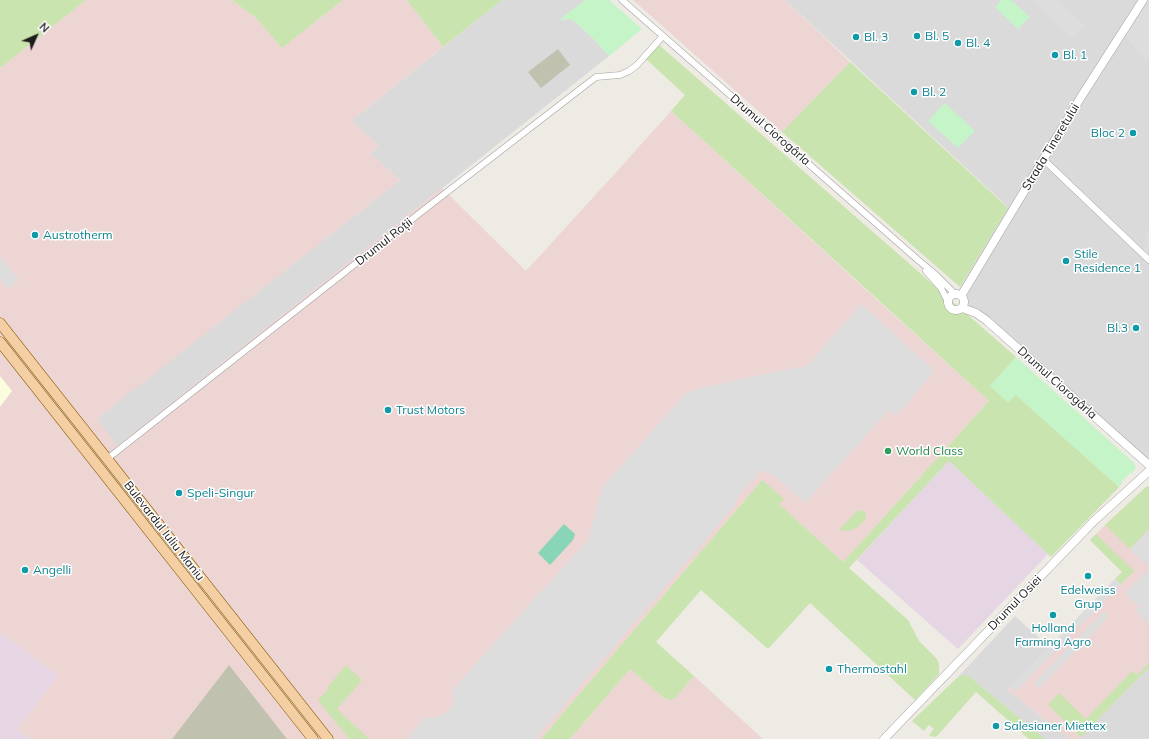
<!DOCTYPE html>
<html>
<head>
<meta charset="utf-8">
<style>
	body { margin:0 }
	#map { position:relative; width:1149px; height:739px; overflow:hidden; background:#eeeae4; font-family:Mulish,sans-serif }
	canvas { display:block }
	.north { position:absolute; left:16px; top:16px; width:40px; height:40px; -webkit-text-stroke:3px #fff; paint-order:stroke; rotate:45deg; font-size:11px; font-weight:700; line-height:16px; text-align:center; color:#1d1d1d }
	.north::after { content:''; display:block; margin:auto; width:14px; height:18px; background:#1d1d1d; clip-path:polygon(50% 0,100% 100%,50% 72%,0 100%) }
</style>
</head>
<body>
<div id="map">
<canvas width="1149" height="739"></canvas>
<div class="north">N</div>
</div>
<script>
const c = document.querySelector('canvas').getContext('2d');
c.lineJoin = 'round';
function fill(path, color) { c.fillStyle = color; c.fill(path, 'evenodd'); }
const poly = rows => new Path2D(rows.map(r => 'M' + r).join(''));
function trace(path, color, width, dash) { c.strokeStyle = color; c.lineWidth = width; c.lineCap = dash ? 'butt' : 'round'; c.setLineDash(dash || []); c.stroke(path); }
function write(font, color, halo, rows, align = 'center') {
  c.font = font + ' Mulish,sans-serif'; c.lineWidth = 3; c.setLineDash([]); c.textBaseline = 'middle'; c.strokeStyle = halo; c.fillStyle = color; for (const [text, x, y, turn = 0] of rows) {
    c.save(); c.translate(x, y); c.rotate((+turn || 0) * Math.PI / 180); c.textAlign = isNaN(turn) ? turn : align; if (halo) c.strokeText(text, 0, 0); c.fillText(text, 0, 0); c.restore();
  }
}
const residential = poly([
	[502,0,585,0,560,20,570,19,575,22,593,38,609,56,117,446,96,419,400,180,370,153,379,146,351,121],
	[785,0,1149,0,1149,469,955,296,1008,207],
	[1015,616,1049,647,1008,690,1069,739,1045,739,970,677,965,675,961,676,957,678],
	[1149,667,1149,739,1079,739,1081,737]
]);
const commercial = poly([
	[86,0,232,0,256,18,282,48,343,0,407,0,443,47,351,121,379,146,370,153,400,180,97,419,117,446,442,188,526,271,620,168,671,111,865,289,989,401,843,562,779,504,783,499,762,480,541,739,30,739,17,729,58,676,0,632,0,68],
	[633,0,785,0,850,62,782,132],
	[1149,486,1149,667,1079,739,1069,739,1008,690,1122,572,1090,540,1105,525,1146,487],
	[630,669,664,698,668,700,675,698,694,676,763,739,570,739]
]);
const industrial = poly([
	[949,461,1048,554,958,649,857,560],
	[0,632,58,676,17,729,30,739,0,739]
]);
const education = poly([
	[0,376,12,391,0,407]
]);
const construction = poly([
	[558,49,570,65,541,88,528,72],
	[229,665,287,739,172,739]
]);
const grass = poly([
	[0,0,86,0,0,68],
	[232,0,343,0,282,48,256,18],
	[407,0,502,0,443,47],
	[658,44,1016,357,990,386,1016,395,1119,487,1051,557,949,461,849,568,908,620,919,641,936,658,939,663,939,674,915,700,810,603,768,649,701,590,656,642,694,676,675,698,671,700,664,698,630,669,570,739,541,739,762,480,784,499,779,504,843,562,989,401,671,111,685,95,645,58],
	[850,62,1008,208,960,287,782,132],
	[1149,486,1149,529,1130,549,1105,525,1146,487],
	[858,510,863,511,866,515,866,519,858,527,854,529,848,531,843,531,840,529],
	[1096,534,1134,571,1121,584,1115,579,1122,572,1090,540],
	[1149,663,1149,667,1081,737,1048,705,1059,693,1086,719,1132,671,1137,675],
	[346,665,362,680,337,709,369,739,349,739,318,700,327,691,328,687],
	[965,675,970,677,1045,739,1029,739,976,692,937,736,933,737,929,735,934,729,929,725,924,731,912,721,957,678,961,676]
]);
const park = poly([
	[585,0,609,0,642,29,609,56,593,38,575,22,570,19,565,19,559,20],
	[1001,0,1011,0,1030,17,1018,29,995,7],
	[945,103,975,131,958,148,928,121],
	[1016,357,1134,463,1136,468,1131,474,1130,473,1121,482,1122,483,1119,487,1016,395,1008,403,990,386]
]);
const pitch = poly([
	[564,524,575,534,573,540,550,565,538,553]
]);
const parking = poly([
	[1031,0,1057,0,1084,25,1072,38],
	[1148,0,1149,0,1149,60,1140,54,1125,36],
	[1149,229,1149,256,1142,250,1146,245,1147,241,1146,236,1144,234],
	[0,256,19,280,8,289,0,279],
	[861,304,935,371,896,416,889,410,805,503,775,476,759,470,756,478,739,494,735,505,535,739,406,739,426,717,431,718,439,717,449,711,454,701,454,696,452,690,585,543,588,539,603,486,686,393,701,388,788,369,807,366],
	[1149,529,1149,567,1130,549],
	[1149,569,1149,624,1136,611,1139,607,1125,593],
	[1115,579,1121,584,1016,691,1011,686],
	[1104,611,1109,616,1039,688,1034,683]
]);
const minor = poly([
	[622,0,918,260,935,274,955,294],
	[1043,159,1149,260],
	[926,271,941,288,947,300],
	[107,459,425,209,596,77,620,75,629,71,637,65,663,36]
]);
const tertiary = poly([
	'948 302a8 8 0 1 1 16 0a8 8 0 1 1-16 0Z',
	[961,296,1081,97,1143,0],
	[962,308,976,313,986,320,1149,465],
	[884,739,1094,521,1149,471]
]);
const primary = poly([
	[0,323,328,739],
	[0,342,313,739]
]);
const markers = [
	[917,36,4,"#0f9aa8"],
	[856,37,4,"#0f9aa8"],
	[958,43,4,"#0f9aa8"],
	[1055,55,4,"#0f9aa8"],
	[914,92,4,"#0f9aa8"],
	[1133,133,4,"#0f9aa8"],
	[35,235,4,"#0f9aa8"],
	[1066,261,4,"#0f9aa8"],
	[1136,328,4,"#0f9aa8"],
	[388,410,4,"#0f9aa8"],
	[888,451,4,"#2e9e5b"],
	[179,493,4,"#0f9aa8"],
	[25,570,4,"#0f9aa8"],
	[1088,576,4,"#0f9aa8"],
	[1053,615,4,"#0f9aa8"],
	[829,669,4,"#0f9aa8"],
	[996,726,4,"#0f9aa8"]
];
const cultureNames = [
	["Bl. 5",925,36],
	["Bl. 3",864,37],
	["Bl. 4",966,43],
	["Bl. 1",1063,55],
	["Bl. 2",922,92],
	["Bloc 2",1125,133,"right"],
	["Austrotherm",43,235],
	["Stile",1074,254],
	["Residence 1",1074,268],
	["Bl.3",1128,328,"right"],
	["Trust Motors",396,410],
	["Speli-Singur",187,493],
	["Angelli",33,570],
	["Edelweiss",1088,590,"center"],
	["Grup",1088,604,"center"],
	["Holland",1053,628,"center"],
	["Farming Agro",1053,642,"center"],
	["Thermostahl",837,669],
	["Salesianer Miettex",1004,726]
];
const streetNames = [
	["Drumul Ciorogârla",770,130,41],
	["Strada Tineretului",1051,147,-59],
	["Drumul Roții",384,242,-38],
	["Drumul Ciorogârla",1057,383,42],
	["Bulevardul Iuliu Maniu",164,531,52],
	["Drumul Osiei",1015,603,-46]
];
const leisureNames = [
	["World Class",896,451]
];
fill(residential, '#dbdada');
fill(commercial, '#edd5d4');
fill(industrial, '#e6d6e4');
fill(education, '#fcfcdf');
fill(construction, '#c1c1b0');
fill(grass, '#c9e4ae');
fill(park, '#c4f4c7');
fill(pitch, '#88d6b7');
fill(parking, '#ddd');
trace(minor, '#a1a1a1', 7);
trace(tertiary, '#a1a1a1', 9);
trace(primary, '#8a5e0c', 11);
trace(minor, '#fff', 6);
trace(tertiary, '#fff', 8);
trace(primary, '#f4cfa3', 10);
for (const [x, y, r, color] of markers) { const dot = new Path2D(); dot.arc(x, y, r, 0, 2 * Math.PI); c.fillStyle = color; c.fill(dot); trace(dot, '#fff', 1.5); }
write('12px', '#0d838f', '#fff', cultureNames, 'left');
write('12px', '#1d1d1d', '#fff', streetNames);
write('12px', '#27864d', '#fff', leisureNames, 'left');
</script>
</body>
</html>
